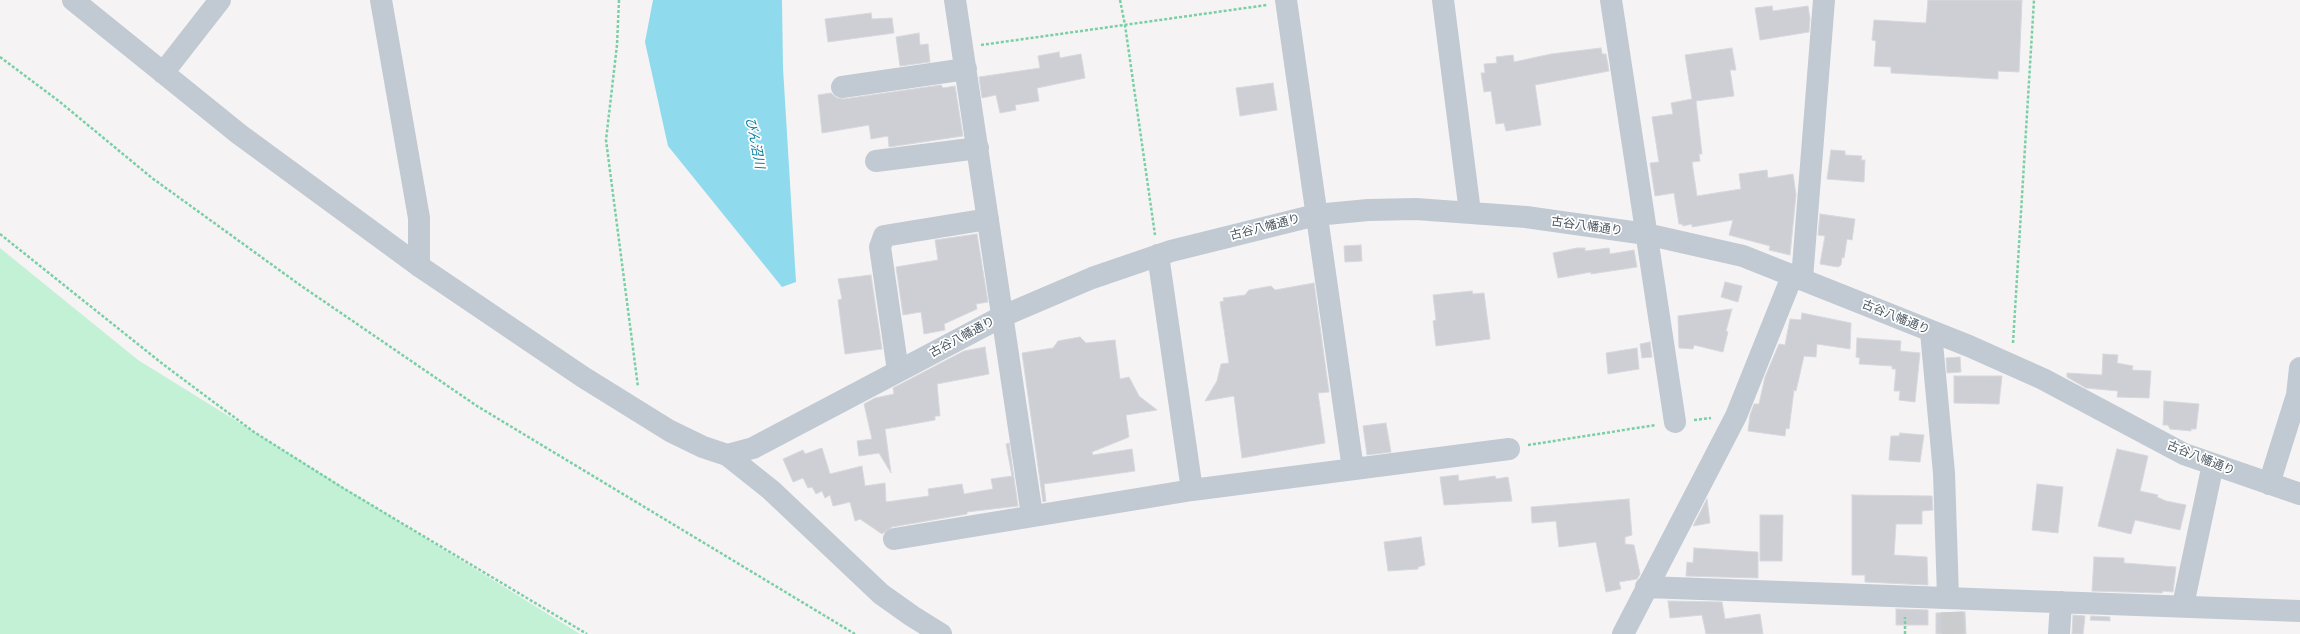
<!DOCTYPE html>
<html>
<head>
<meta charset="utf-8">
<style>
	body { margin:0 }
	canvas { display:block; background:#f5f3f3 }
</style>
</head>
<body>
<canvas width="2300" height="634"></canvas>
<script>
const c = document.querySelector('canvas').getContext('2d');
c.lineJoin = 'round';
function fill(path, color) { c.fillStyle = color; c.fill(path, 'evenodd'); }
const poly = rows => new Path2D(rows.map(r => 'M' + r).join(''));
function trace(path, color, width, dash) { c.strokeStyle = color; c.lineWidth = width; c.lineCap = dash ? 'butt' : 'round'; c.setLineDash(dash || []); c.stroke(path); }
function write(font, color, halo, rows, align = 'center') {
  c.font = font + ' "Asap Condensed","Noto Sans JP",sans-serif'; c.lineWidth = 3.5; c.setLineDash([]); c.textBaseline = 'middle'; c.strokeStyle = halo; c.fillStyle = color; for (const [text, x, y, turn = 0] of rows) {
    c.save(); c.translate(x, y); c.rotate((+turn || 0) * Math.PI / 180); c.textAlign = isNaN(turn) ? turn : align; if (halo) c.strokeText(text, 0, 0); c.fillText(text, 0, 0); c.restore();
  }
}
const green = poly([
	[0,248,138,360,580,634,0,634]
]);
const water = poly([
	[653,0,782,0,783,68,796,282,782,287,668,146,645,42]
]);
const building = poly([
	[1928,0,2022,0,2019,72,1998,71,1998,79,1891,73,1891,67,1874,66,1876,41,1872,40,1874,20,1926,23,1928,0],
	[1772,6,1773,11,1808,6,1810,19,1809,32,1760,40,1755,8,1772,6],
	[871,13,872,19,892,18,894,33,828,42,825,19,871,13],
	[919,33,920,45,928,44,930,62,900,66,896,37,919,33],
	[1601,48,1602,54,1606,54,1609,71,1535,85,1541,125,1506,131,1504,123,1496,124,1491,91,1484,92,1481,73,1485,73,1484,64,1497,63,1496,57,1513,55,1514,62,1551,54,1601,48],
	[1732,48,1736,70,1730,70,1734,96,1696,101,1702,154,1699,154,1700,161,1692,162,1697,196,1741,189,1739,174,1767,170,1768,178,1793,174,1796,195,1790,255,1769,250,1770,246,1729,235,1733,220,1692,227,1692,224,1683,226,1682,224,1679,224,1674,193,1655,196,1650,163,1659,162,1652,117,1673,114,1671,103,1692,99,1685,55,1732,48],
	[1059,52,1060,58,1081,54,1085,78,1037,88,1039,101,1015,105,1016,110,1000,113,996,95,982,98,979,77,1040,68,1038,56,1059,52],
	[1273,83,1277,110,1240,116,1236,88,1273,83],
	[941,85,943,88,955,86,963,136,889,147,888,136,871,139,869,125,822,133,818,95,831,93,837,98,844,99,941,85],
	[1831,150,1845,151,1845,155,1862,156,1861,160,1865,160,1864,182,1827,179,1831,150],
	[1820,214,1855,219,1852,240,1847,239,1844,258,1842,257,1841,265,1838,267,1820,264,1825,236,1818,235,1820,214],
	[977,234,988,302,976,304,977,309,944,324,945,330,924,334,921,312,903,315,896,267,938,260,935,240,977,234],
	[1361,245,1362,261,1345,262,1344,246,1361,245],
	[1577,248,1585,248,1585,251,1609,248,1610,254,1634,250,1637,267,1591,274,1591,272,1558,278,1553,253,1577,248],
	[871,275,882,349,845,354,838,300,842,299,838,279,871,275],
	[1725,282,1742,286,1738,302,1721,297,1725,282],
	[1314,283,1329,392,1318,393,1325,443,1242,458,1234,396,1205,401,1217,381,1221,364,1229,363,1220,302,1224,301,1223,298,1245,295,1249,290,1271,286,1275,290,1314,283],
	[1472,291,1473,294,1484,293,1490,339,1436,346,1433,321,1436,320,1433,295,1472,291],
	[1732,309,1726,331,1728,332,1723,352,1694,345,1693,349,1679,348,1678,316,1732,309],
	[1802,313,1851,323,1850,349,1817,344,1816,357,1804,356,1796,391,1794,390,1789,429,1786,428,1785,436,1748,431,1750,415,1754,404,1759,404,1765,377,1779,344,1785,345,1790,319,1801,320,1802,313],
	[1080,337,1086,343,1115,340,1120,379,1129,377,1139,396,1157,410,1126,415,1129,437,1092,452,1093,455,1132,449,1135,471,1044,484,1046,501,1043,502,1022,353,1053,348,1058,341,1080,337],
	[1857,338,1901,341,1900,351,1920,353,1915,402,1899,400,1900,391,1894,391,1896,369,1892,369,1892,366,1859,364,1860,358,1856,357,1857,338],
	[1650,342,1652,357,1642,358,1640,344,1650,342],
	[985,347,989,374,937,384,940,416,935,416,935,420,885,429,891,473,879,453,859,456,857,441,872,439,864,404,875,398,894,394,893,388,964,351,985,347],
	[1637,348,1639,369,1608,374,1606,353,1637,348],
	[2103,354,2118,355,2117,363,2133,366,2132,370,2151,371,2149,398,2117,397,2118,391,2086,388,2067,377,2067,373,2102,375,2103,354],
	[1960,357,1961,372,1947,373,1946,358,1960,357],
	[1954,376,2002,376,1999,404,1954,403,1954,376],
	[2164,401,2199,404,2196,429,2191,429,2191,431,2170,429,2168,425,2163,425,2164,401],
	[1386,423,1391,452,1367,455,1363,426,1386,423],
	[1900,433,1924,435,1920,462,1889,460,1891,436,1899,436,1900,433],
	[1009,443,1018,506,967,512,967,514,892,527,882,534,860,519,855,521,850,502,833,506,830,495,825,498,822,491,816,494,812,487,808,488,803,478,793,482,783,459,803,450,805,454,822,448,830,474,862,466,865,486,885,483,886,502,929,496,928,489,962,484,964,494,993,489,991,479,1012,476,1006,444,1009,443],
	[2117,449,2148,456,2140,491,2158,495,2157,497,2166,501,2186,505,2180,530,2135,520,2131,534,2098,526,2117,449],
	[1458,475,1459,481,1495,476,1496,479,1508,477,1512,501,1444,505,1440,477,1458,475],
	[2037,484,2063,487,2058,533,2032,530,2037,484],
	[1852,495,1932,496,1933,510,1922,511,1922,524,1896,524,1894,555,1927,557,1928,585,1865,582,1865,575,1852,575,1852,495],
	[1629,499,1632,535,1625,537,1625,544,1634,545,1640,574,1637,579,1619,582,1621,589,1606,592,1596,542,1559,547,1556,521,1532,523,1531,507,1629,499],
	[1707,499,1710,523,1693,526,1707,499],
	[1760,515,1783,515,1782,561,1760,561,1760,515],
	[1421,537,1425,565,1418,567,1418,569,1388,571,1384,542,1421,537],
	[1694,548,1758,552,1758,578,1686,576,1687,562,1693,563,1694,548],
	[2094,557,2124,558,2124,563,2176,567,2173,592,2163,591,2162,593,2092,591,2094,557],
	[1668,601,1722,602,1725,619,1760,614,1763,634,1706,634,1702,615,1670,618,1668,601],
	[1896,609,1928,610,1928,625,1896,625,1896,609],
	[1965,612,1966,634,1936,634,1936,613,1965,612],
	[2073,615,2085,616,2083,634,2072,634,2073,615],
	[2091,616,2110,617,2110,621,2090,620,2091,616]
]);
const minorTunnel = poly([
	[1952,612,1953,634]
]);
const path = poly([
	[619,0,617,45,606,140,638,387],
	[1120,0,1125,25,1155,235],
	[981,45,1267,5],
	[0,57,60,102,152,178,300,285,477,406,855,634],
	[0,234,164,365,254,432,343,488,587,634],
	[2013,343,2034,0],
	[1694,420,1711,418],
	[1528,445,1656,425],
	[1905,634,1905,617]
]);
const minor = poly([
	[73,0,239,134,419,266,583,377,670,431,703,447,727,455,753,448,1003,316,1092,278,1171,251,1316,215,1368,210,1416,209,1526,217,1646,234,1743,256,1969,346,2043,379,2184,454,2300,494],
	[381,0,419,218,419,266],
	[955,0,1032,515],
	[1286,0,1353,469],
	[1443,0,1470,212],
	[1611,0,1675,422],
	[163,73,220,0],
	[842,87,966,69],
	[876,161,978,148],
	[1158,255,1192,490],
	[1802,279,1824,0],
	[1931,332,1944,473,1948,597],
	[898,371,880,247,884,236,988,219],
	[727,455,771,490,881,594,912,616,941,634],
	[2269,484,2297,395,2300,368],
	[894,539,1192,490,1509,449],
	[1646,587,2300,611],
	[2183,605,2213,464],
	[1623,634,1736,416,1793,274],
	[2059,634,2061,602]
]);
const streetNames = [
	["古谷八幡通り",1587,226,8],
	["古谷八幡通り",1265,227,-14],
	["古谷八幡通り",1896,317,22],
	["古谷八幡通り",962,337,-28],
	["古谷八幡通り",2201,458,22]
];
const waterNames = [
	["びん沼川",755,143,79]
];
fill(green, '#c3f1d5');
fill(water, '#90daee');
fill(building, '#cdcfd5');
trace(building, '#d7d9de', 1);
trace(minorTunnel, '#caccce', 22, [22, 11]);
trace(path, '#7ad0a6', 2.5, [3, 2]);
trace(minor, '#c1cad2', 22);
write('12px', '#4a5661', '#fff', streetNames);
write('italic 13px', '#0c7c9b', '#fff', waterNames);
</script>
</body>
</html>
